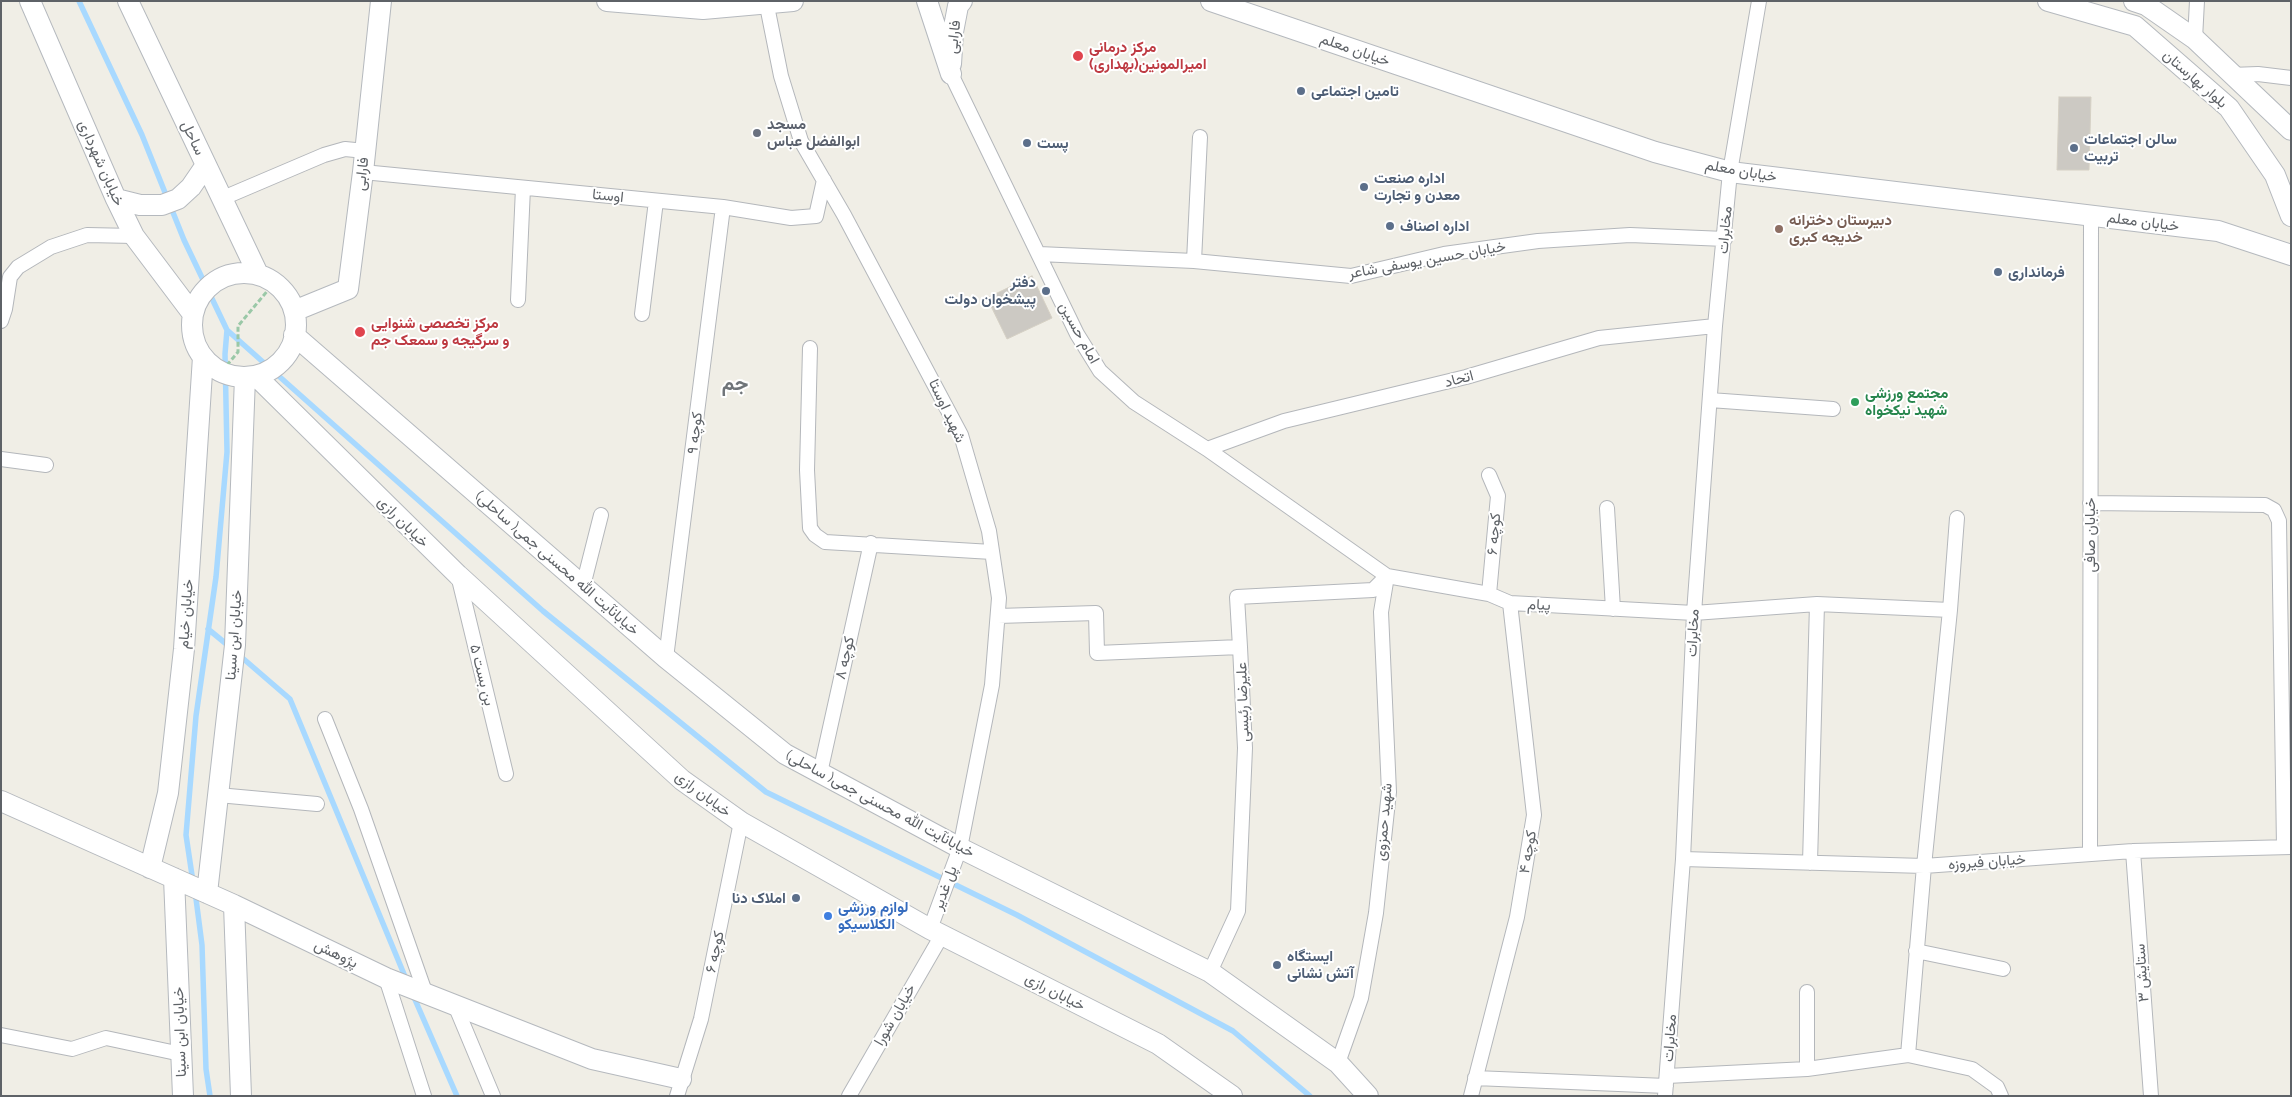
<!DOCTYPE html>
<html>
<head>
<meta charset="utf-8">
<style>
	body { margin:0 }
	#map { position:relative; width:2292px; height:1097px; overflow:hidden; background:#f0eee6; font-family:Raleway,sans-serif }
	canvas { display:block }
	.frame { position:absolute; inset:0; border:2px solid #5e6267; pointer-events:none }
</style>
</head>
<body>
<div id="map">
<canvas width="2292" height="1097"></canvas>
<div class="frame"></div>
</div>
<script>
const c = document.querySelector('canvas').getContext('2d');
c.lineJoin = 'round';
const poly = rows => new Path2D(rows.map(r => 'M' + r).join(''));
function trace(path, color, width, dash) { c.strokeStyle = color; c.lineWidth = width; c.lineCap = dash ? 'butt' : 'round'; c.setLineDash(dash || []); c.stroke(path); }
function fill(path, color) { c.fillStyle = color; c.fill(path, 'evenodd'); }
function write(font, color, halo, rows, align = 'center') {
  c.font = font + ' Raleway,Vazirmatn,sans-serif'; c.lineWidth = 4; c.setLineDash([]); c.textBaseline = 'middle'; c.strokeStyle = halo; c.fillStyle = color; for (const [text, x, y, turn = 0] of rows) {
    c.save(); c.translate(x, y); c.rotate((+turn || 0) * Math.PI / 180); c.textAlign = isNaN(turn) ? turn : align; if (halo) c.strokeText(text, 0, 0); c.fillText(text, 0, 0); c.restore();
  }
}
const stream = poly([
	[79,1,142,135,184,240,227,330,543,611,766,792,1017,915,1233,1031,1310,1096],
	[208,629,230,647],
	[239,655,290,699,406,979],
	[193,882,186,835,196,716,216,577,227,452,225,354,227,330],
	[195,891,202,945,206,1069,210,1096],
	[413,995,457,1096]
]);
const building = poly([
	[2059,97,2091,97,2089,170,2057,170,2059,97],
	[1032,276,1052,318,1007,339,987,298,1032,276]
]);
const path = poly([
	[222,371,238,352,238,326,269,289]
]);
const street = poly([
	[766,1,781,76,801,141,844,215,961,435,989,531,999,598,992,685,960,848,930,929],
	[2195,39,2197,1],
	[951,74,1077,334,1100,371,1134,402,1207,449,1387,576,1489,594,1510,603,1694,613,1817,604,1950,610,1924,866,1908,1055],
	[2231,75,2258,74,2291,78],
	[363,172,723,207,791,218,816,216,824,180],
	[223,198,324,155,345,149,365,151],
	[1039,254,1194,261,1351,276,1444,254,1538,241,1630,235,1725,239],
	[1194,261,1200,137],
	[518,300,523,188],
	[642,314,656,201],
	[1,321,5,309,10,277,18,267,51,247,87,235,134,236],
	[810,348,807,470,810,528,815,535,825,542,992,552],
	[1710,400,1833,409],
	[1207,449,1284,421,1466,377,1599,338,1715,326],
	[1,459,46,465],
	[1489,475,1498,496,1489,594],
	[2090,503,2265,505,2274,510,2279,521,2284,847],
	[1607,508,1613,609],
	[458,575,506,774],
	[583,586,601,515],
	[1950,610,1957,518],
	[998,616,1096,613,1097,653,1240,647,1245,748,1238,911,1210,972],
	[1240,647,1237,597,1373,590,1387,576],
	[666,658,723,207],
	[325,719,361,809,425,992],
	[820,773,871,543],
	[218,795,317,804],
	[2133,851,2151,1096],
	[2090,854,2091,215],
	[1683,859,1924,866,2133,851,2291,847],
	[1810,863,1817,604],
	[1916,951,2003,969],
	[386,978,424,1096],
	[455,1005,493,1096],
	[1,1035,72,1049,106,1038,181,1054],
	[1338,1063,1361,998,1376,913,1389,792,1381,612,1387,576],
	[1807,1069,1807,992],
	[1667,1076,1807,1069,1908,1055,1972,1069,1997,1087,2001,1096],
	[1475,1078,1666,1086],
	[677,1096,701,1019,741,822],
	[849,1096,942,935],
	[1471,1096,1517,917,1534,815,1510,603],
	[1665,1096,1683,859,1694,613,1715,326,1730,172,1759,1]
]);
const secondary = poly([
	[30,1,116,199,134,236,192,313],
	[128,1,258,274],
	[607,1,703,9,793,1],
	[927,1,951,74],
	[1211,1,1655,152,1730,172,2218,231,2291,255],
	[2048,1,2135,26,2229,108,2275,175,2291,216],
	[2134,1,2146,5,2195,39,2291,130],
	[951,64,953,32,958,6,962,1],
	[116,199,140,205,162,205,178,199,191,187,206,165],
	'192 325a52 52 0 1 1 104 0a52 52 0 1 1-104 0Z',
	[294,311,348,289,363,172,381,1],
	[294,335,666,658,785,754,960,848,1210,972,1338,1063,1368,1096],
	[257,377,458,575,682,780,741,822,930,929,1158,1044,1232,1096],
	[1,801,234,905,386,978,592,1059,681,1079],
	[150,868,168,793,184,649,203,357],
	[174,878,183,1096],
	[207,893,235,645,245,377],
	[234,905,241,1096]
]);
const markers = [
	[1078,56,6,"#e0444e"],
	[1301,91,5,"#5c6f8a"],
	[757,133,5,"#6b7280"],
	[1027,143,5,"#5c6f8a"],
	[2074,148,5,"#5c6f8a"],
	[1364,187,5,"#5c6f8a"],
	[1390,226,5,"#5c6f8a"],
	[1779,229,5,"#8d6e63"],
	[1998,272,5,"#5c6f8a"],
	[1046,291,5,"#5c6f8a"],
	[360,332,6,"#e0444e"],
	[1855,402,5,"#2e9e5b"],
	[796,898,5,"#5c6f8a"],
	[828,916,5,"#3f7fe0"],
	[1277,965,5,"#5c6f8a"]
];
const streetNames = [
	["فارابی",954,37,-84],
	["خیابان معلم",1355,50,19],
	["بلوار بهارستان",2195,79,41],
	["ساحل",193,138,65],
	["خیابان شهرداری",101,163,66],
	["خیابان معلم",1741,171,10],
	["فارابی",362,174,-84],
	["اوستا",608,196,6],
	["خیابان معلم",2143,222,7],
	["مخابرات",1725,230,-85],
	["خیابان حسین یوسفی شاعر",1427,260,-10],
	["امام حسین",1079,333,61],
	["اتحاد",1459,379,-15],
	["شهید اوستا",947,411,65],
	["کوچه ۹",695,433,-83],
	["خیابان رازی",403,522,45],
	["کوچه ۶",1494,534,-85],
	["خیابان صافی",2090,535,-90],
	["خیابانآیت الله محسنی جمی( ساحلی)",557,563,41],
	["پیام",1539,605,3],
	["خیابان خیام",186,614,-86],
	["مخابرات",1693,633,-87],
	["خیابان ابن سینا",234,635,-86],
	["کوچه ۸",845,658,-77],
	["بن بست ۵",482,675,76],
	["علیرضا رئیسی",1243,702,-92],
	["خیابان رازی",703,794,37],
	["خیابانآیت الله محسنی جمی( ساحلی)",880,804,28],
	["شهید حمزوی",1384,822,-85],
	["کوچه ۴",1528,852,-80],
	["خیابان فیروزه",1987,862,-4],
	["پل غدیر",945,888,-70],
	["کوچه ۶",715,952,-78],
	["پژوهش",336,954,26],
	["ستایش ۳",2142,973,-94],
	["خیابان رازی",1055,992,27],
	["خیابان شورا",895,1015,-60],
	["خیابان ابن سینا",180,1032,-92],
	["مخابرات",1670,1038,-86]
];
const healthNames = [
	["مرکز درمانی",1089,47],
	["امیرالمونین(بهداری)",1089,64],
	["مرکز تخصصی شنوایی",371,323],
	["و سرگیجه و سمعک جم",371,340]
];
const serviceNames = [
	["تامین اجتماعی",1311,91],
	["سالن اجتماعات",2084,139],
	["تربیت",2084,156],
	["پست",1037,143],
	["اداره صنعت",1374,178],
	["معدن و تجارت",1374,195],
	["اداره اصناف",1400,226],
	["فرمانداری",2008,272],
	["دفتر",1036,282,"right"],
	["پیشخوان دولت",1036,299,"right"],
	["املاک دنا",786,898,"right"],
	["ایستگاه",1287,956],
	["آتش نشانی",1287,973]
];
const worshipNames = [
	["مسجد",767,124],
	["ابوالفضل عباس",767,141]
];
const educationNames = [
	["دبیرستان دخترانه",1789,220],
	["خدیجه کبری",1789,237]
];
const leisureNames = [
	["مجتمع ورزشی",1865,393],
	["شهید نیکخواه",1865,410]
];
const shopNames = [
	["لوازم ورزشی",838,907],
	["الکلاسیکو",838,924]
];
const districtNames = [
	["جم",735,384]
];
trace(stream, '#a8d9ff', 5.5);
fill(building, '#ccc9c3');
trace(building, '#d5d0c4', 1);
trace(street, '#b4b7bb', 16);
trace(secondary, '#b5b9be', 22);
trace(path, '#9ac8a7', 3, [5, 2.5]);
trace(street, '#fff', 14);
trace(secondary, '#fff', 20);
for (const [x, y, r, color] of markers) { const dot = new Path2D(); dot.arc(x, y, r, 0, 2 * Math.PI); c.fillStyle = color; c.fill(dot); trace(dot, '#fff', 2); }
write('15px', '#5e6267', '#fff', streetNames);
write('bold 15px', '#be3a42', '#fff', healthNames, 'left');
write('bold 15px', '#4e5e75', '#fff', serviceNames, 'left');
write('bold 15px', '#5b616d', '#fff', worshipNames, 'left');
write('bold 15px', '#785e54', '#fff', educationNames, 'left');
write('bold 15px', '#27864d', '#fff', leisureNames, 'left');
write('bold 15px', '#366cbe', '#fff', shopNames, 'left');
write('bold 20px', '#6f7479', '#fff', districtNames);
</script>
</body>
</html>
